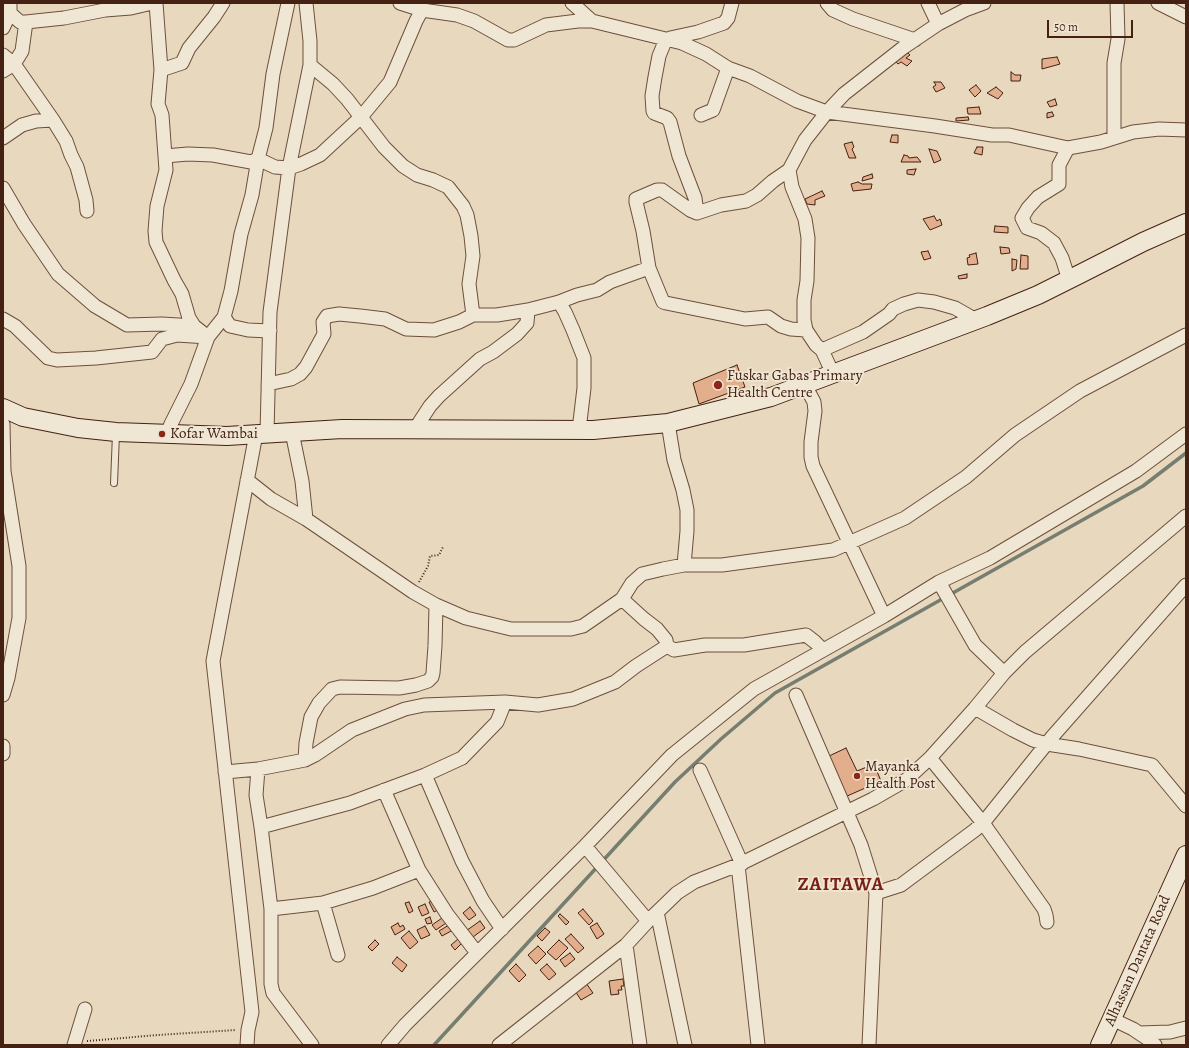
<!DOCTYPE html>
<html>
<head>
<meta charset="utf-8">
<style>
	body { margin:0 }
	#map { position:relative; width:1189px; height:1048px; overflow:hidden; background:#e8d8bd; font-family:Alegreya,serif }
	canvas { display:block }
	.frame { position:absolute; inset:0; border:4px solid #442113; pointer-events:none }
	.scale { position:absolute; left:1047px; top:20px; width:86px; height:18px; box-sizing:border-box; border:2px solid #442113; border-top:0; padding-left:5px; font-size:12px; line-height:14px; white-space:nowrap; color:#442113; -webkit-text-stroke:3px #f0e6d4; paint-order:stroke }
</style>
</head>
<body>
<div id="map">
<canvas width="1189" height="1048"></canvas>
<div class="frame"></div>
<div class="scale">50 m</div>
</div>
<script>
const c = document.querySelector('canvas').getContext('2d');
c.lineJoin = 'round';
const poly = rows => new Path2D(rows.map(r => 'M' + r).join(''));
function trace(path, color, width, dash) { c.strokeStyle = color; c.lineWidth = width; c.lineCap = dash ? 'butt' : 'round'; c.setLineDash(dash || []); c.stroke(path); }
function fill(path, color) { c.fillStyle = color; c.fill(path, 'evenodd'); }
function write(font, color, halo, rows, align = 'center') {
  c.font = font + ' Alegreya,serif'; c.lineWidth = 3.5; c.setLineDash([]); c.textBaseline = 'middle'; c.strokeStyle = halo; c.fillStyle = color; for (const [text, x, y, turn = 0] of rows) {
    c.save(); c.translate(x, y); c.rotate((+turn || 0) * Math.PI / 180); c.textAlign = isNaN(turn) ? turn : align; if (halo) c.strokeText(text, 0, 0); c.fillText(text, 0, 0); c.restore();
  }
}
const stream = poly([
	[434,1045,675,782,721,739,775,693,1143,486,1186,453]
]);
const building = poly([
	[905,50,910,55,906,58,912,61,907,66,901,62,898,64,894,60,905,50],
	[1057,57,1060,64,1042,69,1042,59,1057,57],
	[1011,72,1015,75,1021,75,1020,81,1011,81,1011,72],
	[934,82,941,82,945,88,936,92,933,87,936,85,934,82],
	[976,85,981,91,975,97,969,90,976,85],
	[996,87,1003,93,998,99,987,93,996,87],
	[1055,99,1057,105,1050,107,1047,102,1055,99],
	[979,107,981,114,968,114,967,108,979,107],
	[1052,112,1054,116,1047,118,1047,113,1052,112],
	[968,117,969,120,956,121,956,118,968,117],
	[892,135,898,135,898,143,890,142,892,135],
	[852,142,854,147,852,149,856,158,849,158,844,144,852,142],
	[977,147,983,147,982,155,974,153,977,147],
	[929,149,937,151,941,160,934,163,929,149],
	[904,155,908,156,909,158,917,157,921,162,901,162,904,155],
	[916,169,914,175,907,174,907,170,916,169],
	[872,174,873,178,862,181,863,177,872,174],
	[858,182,862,184,872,184,871,189,853,191,851,184,858,182],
	[822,191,825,196,815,200,815,205,807,204,805,199,822,191],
	[934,216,937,221,940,219,942,225,930,230,923,219,934,216],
	[995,226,1008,227,1008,233,994,232,995,226],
	[1000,247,1009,248,1010,253,1001,254,1000,247],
	[928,251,931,258,924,260,921,252,928,251],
	[976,253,978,264,968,265,967,258,970,257,969,255,976,253],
	[1021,255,1028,256,1028,269,1020,269,1021,255],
	[1012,259,1017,260,1016,269,1012,271,1012,259],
	[967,274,967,278,959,279,958,276,967,274],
	[737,365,745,387,699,404,693,383,737,365],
	[846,748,857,771,874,764,881,781,845,797,827,757,846,748],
	[436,900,440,909,434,912,429,902,436,900],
	[409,902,413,911,409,913,405,903,409,902],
	[425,904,429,913,422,916,418,907,425,904],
	[470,907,476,915,469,920,463,913,470,907],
	[583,909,593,921,589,925,578,913,583,909],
	[560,914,569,922,566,925,558,916,560,914],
	[445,916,449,921,436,930,432,925,445,916],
	[430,917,432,923,427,924,425,919,430,917],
	[480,921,485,928,469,940,463,933,480,921],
	[398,923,400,927,403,925,405,929,395,935,391,927,398,923],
	[597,923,604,934,597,939,590,927,597,923],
	[449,925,453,930,442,936,439,931,449,925],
	[425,926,430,935,421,939,417,930,425,926],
	[545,928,550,932,542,941,537,936,545,928],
	[409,931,418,942,410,949,401,938,409,931],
	[571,934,584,948,578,953,565,939,571,934],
	[458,939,462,943,455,950,451,945,458,939],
	[375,940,379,944,372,951,368,947,375,940],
	[559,940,568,948,556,960,547,952,559,940],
	[538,946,546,954,536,964,528,955,538,946],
	[570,953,575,959,565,967,560,960,570,953],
	[397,957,407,965,402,972,392,963,397,957],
	[516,964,526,975,519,982,509,971,516,964],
	[547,964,556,974,549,980,540,970,547,964],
	[623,979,624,986,621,986,622,990,618,990,619,994,611,995,609,981,623,979],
	[586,983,593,993,581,1000,575,991,586,983]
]);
const path = poly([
	[419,582,428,566,430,556,439,555,443,547],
	[87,1041,158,1035,236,1030]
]);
const lane = poly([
	[114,483,116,434]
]);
const street = poly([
	[156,3,161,70,158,104,162,115,166,170,157,206,155,231,156,242,174,280,182,294,189,318,194,326,208,337],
	[400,3,422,10,457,15,474,21,508,40,514,40,546,25,578,21,592,21,682,43,706,54,728,68,750,76,797,101,827,112,935,126,992,135,1009,135,1068,148,1101,142,1133,132,1159,129,1186,130],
	[572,3,592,21],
	[827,3,833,10,853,19,915,40],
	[928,3,938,24],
	[1158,3,1186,17],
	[10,13,20,22,26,22,64,18,105,10,131,8,152,3],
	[3,28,10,13,10,3],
	[670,38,698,32,724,23,728,18,732,3],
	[666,39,659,56,655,77,652,96,653,111,654,113,667,118,670,122,679,156,695,198,697,213],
	[3,55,14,64,53,120,66,141,71,155,77,167,86,200,87,211],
	[310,65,333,84,347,99,384,147,403,166,417,175,433,180,448,187,463,206,467,215,471,236,473,256,469,284,473,315],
	[161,70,182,63,189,48,214,17,223,3],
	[3,71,14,64,22,51,26,22],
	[701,115,713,110,728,68],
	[3,138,22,125,36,121,53,120],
	[1114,138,1114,63,1118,39,1117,3],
	[1068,148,1059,165,1059,184,1038,197,1028,208,1022,218,1027,228,1041,233,1054,243,1062,258,1069,280],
	[165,156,188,154,213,155,251,162,258,159,275,167,289,168,301,164,320,155,361,117,390,82,416,21,422,10],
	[789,170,792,187,805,219,808,238,807,281,804,300,804,320,806,330,816,345,822,350,833,374],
	[3,188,24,224,58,274,95,306,127,325,162,324,194,326],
	[559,302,565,312,573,330,584,358,584,388,579,430],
	[224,317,230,326,248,330,270,331],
	[3,319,15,326,48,358,57,360,96,358,152,352,162,339,177,335,208,337],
	[806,330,791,329,781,326,768,317,745,319,666,303,663,302,649,268,643,231,636,202,636,199,657,190,662,190,690,210,697,213,721,205,746,201,757,195,773,181,789,170,805,140,827,112,844,94,904,47,938,24,965,10,984,3],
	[822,350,863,332,889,314,893,309,904,304,918,300,934,302,955,308,976,320],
	[268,384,291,379,300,374,306,367,324,334,323,322,327,316,339,314,360,316,385,319,406,329,434,330,459,322,473,315,497,315,528,310],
	[805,385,814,402,815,411,811,442,811,457,813,466,884,616],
	[668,423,674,460,683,490,687,510,687,531,684,565],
	[3,424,4,471,19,566,19,618,8,678,3,695],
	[415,429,430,406,439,396,480,359,493,352,517,334,527,323,528,310,559,302,577,295,597,290,610,282,649,268],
	[292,432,302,481,306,519],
	[267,433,270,312,289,168,310,65,310,41,306,3],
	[167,434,171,424,191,384,208,337,224,317,231,291,241,234,252,195,258,159,266,128,273,74,288,3],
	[247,480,271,499,306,519,413,592,436,605,466,618,511,629,571,629,583,626,622,599,632,583,642,574,663,569,684,565,722,565,833,550,905,518,966,477,1015,435,1080,391,1186,335],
	[939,582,975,645,1004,673],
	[622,599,644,619,657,629,666,640,667,646,674,650,705,645,744,645,806,635,815,642,823,650],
	[796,695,861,845,876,893,869,1045],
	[975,708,1013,730,1033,740,1047,744,1079,749,1152,765,1186,806],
	[3,746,3,754],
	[930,758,983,823,1044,909,1046,915,1047,922],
	[305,760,306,743,311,717,319,703,332,689,340,687,399,688,416,685,428,681,432,677,433,673,435,646,436,605],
	[258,769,256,795,261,827,271,909,271,984,273,993,312,1045],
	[700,770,742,864],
	[225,772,258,769,305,760,315,755,352,730,405,709,424,705,505,702,538,705,573,699,615,682,636,666,667,646],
	[425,775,462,861,483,901,502,929],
	[384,790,419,870,447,914,477,953],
	[261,827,350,803,425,775,462,758,497,722,505,702],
	[585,846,648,921],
	[738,865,758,1045],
	[876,893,901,885,975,830,983,823,1052,737,1186,585],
	[323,903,338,955],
	[271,909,323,903,373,888,419,870],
	[657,912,685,1045],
	[626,945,640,1045],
	[1112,1019,1133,1029,1148,1039,1155,1045],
	[1139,1033,1170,1032,1186,1028],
	[74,1045,85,1009],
	[247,1045,248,1030,252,1012,213,661,256,434],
	[388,1045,405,1025,585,846,672,755,754,689,884,616,939,582,990,558,1136,471,1186,434],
	[499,1045,626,945,648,921,677,893,694,882,738,865,873,799,906,780,930,758,975,708,1004,673,1025,652,1186,516]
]);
const secondary = poly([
	[3,408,23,417,78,428,116,432,227,436,342,429,593,430,668,423,771,397,987,316,1038,295,1082,273,1143,242,1186,223],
	[1100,1045,1186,855]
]);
const markers = [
	[718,385,5,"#8f2418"],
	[162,434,4,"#8f2418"],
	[857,776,4,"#8f2418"]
];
const poiNames = [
	["Fuskar Gabas Primary",727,376],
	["Health Centre",727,393],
	["Kofar Wambai",170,434],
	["Mayanka",865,767],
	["Health Post",865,784]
];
const streetNames = [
	["Alhassan Dantata Road",1138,961,-66]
];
const districtNames = [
	["ZAITAWA",841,885]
];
trace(stream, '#767d71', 3.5);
fill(building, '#e3ae8b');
trace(building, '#442113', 1);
trace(lane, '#6d4f3e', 8);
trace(street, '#6d4f3e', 15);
trace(secondary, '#442113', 20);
trace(path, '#442113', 2, [1, 2]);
trace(lane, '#f0e6d4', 6);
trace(street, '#f0e6d4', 13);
trace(secondary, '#f0e6d4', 18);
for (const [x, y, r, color] of markers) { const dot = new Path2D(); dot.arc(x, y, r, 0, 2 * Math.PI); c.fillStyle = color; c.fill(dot); trace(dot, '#f0e6d4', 1.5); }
write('15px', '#442113', '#f0e6d4', poiNames, 'left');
write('15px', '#442113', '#f0e6d4', streetNames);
c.letterSpacing = '1px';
write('bold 19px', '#7a1f14', '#f0e6d4', districtNames);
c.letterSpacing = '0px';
</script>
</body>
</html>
